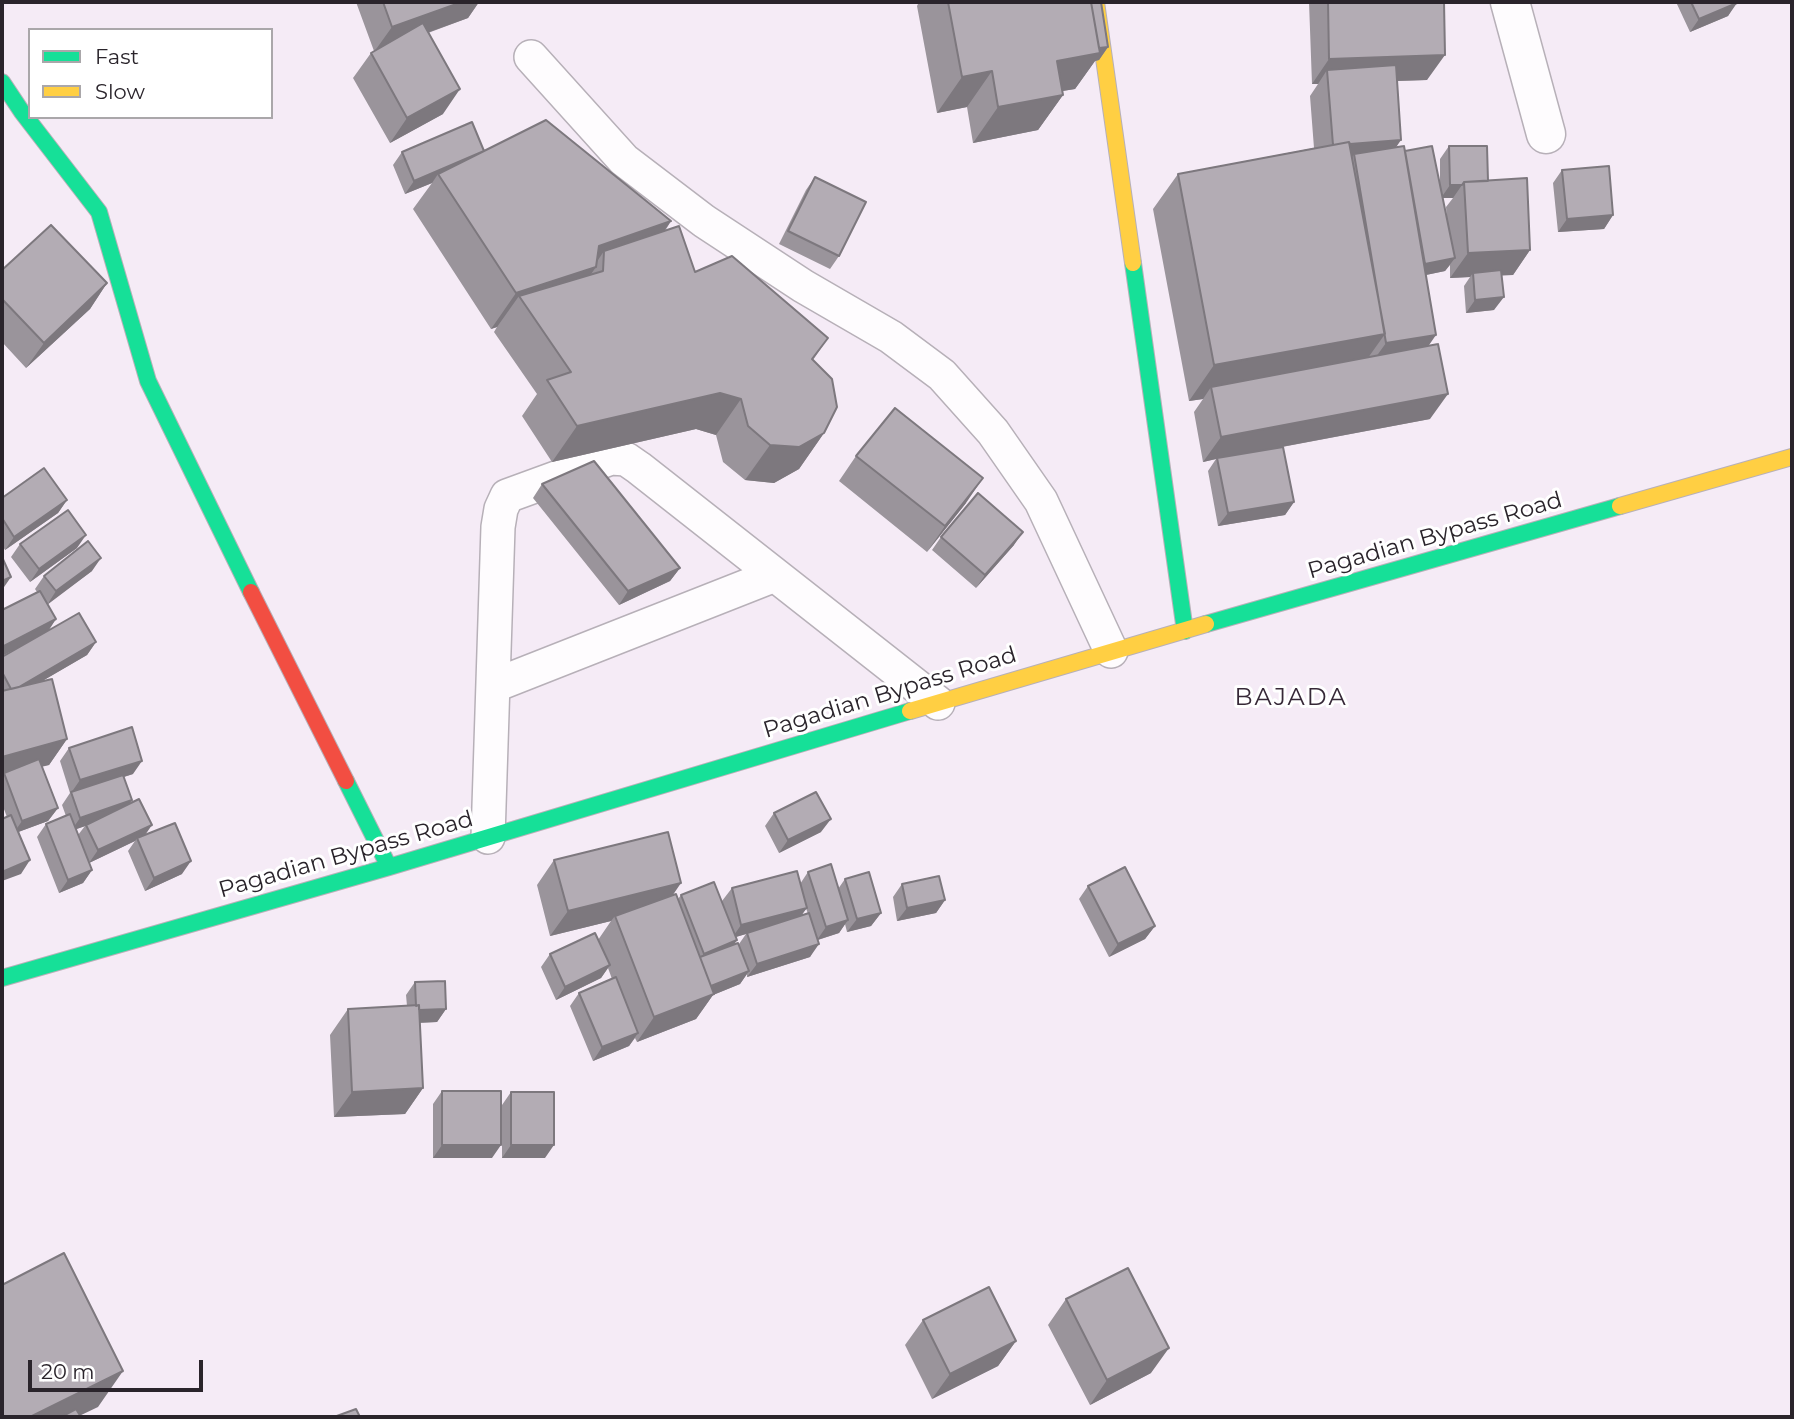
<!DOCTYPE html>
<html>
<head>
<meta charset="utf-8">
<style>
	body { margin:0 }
	#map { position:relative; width:1794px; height:1419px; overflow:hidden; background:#f5ebf6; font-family:Montserrat,sans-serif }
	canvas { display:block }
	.frame { position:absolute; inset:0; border:4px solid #2a242b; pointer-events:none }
	.legend { position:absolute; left:28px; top:28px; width:245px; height:91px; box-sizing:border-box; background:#fff; border:2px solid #aaa7aa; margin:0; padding:9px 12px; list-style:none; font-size:21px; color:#2a242b }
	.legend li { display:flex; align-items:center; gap:14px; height:35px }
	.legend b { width:35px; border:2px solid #aaa7aa }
	.scale { position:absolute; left:28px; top:1360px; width:175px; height:32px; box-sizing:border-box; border:4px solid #2a242b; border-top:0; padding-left:9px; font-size:21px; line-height:24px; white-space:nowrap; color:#2a242b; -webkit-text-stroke:5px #fff; paint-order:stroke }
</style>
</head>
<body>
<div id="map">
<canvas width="1794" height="1419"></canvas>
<div class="frame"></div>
<ul class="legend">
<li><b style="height:9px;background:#16e098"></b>Fast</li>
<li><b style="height:9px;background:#ffcf43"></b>Slow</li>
</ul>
<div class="scale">20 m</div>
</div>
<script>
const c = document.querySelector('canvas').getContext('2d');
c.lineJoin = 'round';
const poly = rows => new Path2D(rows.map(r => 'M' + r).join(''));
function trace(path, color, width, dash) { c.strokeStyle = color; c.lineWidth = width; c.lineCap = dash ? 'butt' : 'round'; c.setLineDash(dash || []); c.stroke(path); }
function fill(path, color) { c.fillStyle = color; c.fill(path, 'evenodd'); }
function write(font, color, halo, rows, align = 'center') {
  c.font = font + ' Montserrat,sans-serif'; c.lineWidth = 6; c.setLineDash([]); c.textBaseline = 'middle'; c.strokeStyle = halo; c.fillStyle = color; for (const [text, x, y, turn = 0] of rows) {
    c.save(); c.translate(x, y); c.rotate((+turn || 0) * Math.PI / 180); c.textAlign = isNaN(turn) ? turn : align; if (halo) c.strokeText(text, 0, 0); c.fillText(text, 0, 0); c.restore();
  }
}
const lane = poly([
	[531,57,624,160,704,221,803,286,891,337,942,375,993,432,1041,501,1111,651],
	[493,686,775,575],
	[488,837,498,527,501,509,507,496,611,458,626,459,639,468,938,703]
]);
const street = poly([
	[1510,2,1546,134]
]);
const fast = poly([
	[2,82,22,112,99,212,148,381,251,592],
	[1133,263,1185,631],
	[1206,624,1620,506],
	[346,781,389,867],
	[2,978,389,867,910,711]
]);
const slow = poly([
	[1096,2,1133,263],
	[1620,506,1792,457],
	[910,711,1206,624]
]);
const jam = poly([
	[251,592,346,781]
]);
const wall = poly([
	[356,2,479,2,468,18,428,33,443,114,390,143,353,78,371,53,374,51],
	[919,2,1101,2,1108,47,1099,60,1095,61,1075,89,1062,91,1063,95,1038,130,973,143,967,107,937,113,917,6],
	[1309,2,1444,2,1427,80,1397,81,1396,148,1405,151,1440,186,1440,159,1449,146,1488,181,1530,250,1513,275,1501,275,1494,310,1466,313,1464,286,1470,277,1450,278,1450,265,1445,271,1426,275,1429,346,1430,419,1282,447,1294,502,1285,515,1218,526,1208,471,1216,459,1203,462,1194,412,1203,399,1189,401,1153,209,1178,174,1314,148,1310,96,1318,84,1312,84],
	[1443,198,1453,198,1446,207,1447,220],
	[1676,2,1736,2,1728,16,1690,32],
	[484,150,671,221,665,231,695,272,828,338,813,360,824,433,799,469,774,483,745,480,723,462,716,435,696,429,552,462,522,416,537,394,494,332,497,327,491,329,413,209,432,183,405,194,393,165,402,152],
	[1562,170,1613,215,1604,229,1558,232,1553,183],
	[815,177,839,256,830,269,779,244,806,190],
	[2,270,107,283,90,309,26,368,2,342],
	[856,456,966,503,927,552,839,481],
	[542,484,680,568,670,581,619,605,533,498],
	[2,498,67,500,58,513,5,550,2,545],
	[941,537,1014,545,976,588,932,550],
	[20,544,77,548,30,582,11,557],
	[92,571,47,604,56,619,48,630,96,642,87,655,42,681,67,739,49,765,42,766,58,808,48,821,18,832,21,874,7,817,2,804,2,657,26,643,2,656,2,610,37,592,35,589,44,576],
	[69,748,133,774,124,777,129,804,144,835,182,874,145,891,128,851,135,841,89,863,92,870,83,883,59,893,37,837,46,824,66,816,62,805,70,793,60,761],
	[85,826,78,835,76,829],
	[774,813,821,832,779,853,765,826],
	[554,860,673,894,678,899,681,895,722,901,732,888,800,884,808,872,838,889,845,879,881,913,871,926,847,932,845,924,839,933,818,940,810,957,747,977,747,974,740,984,713,995,696,1019,637,1042,635,1038,629,1046,593,1061,570,1006,579,993,612,979,608,968,601,978,556,1000,541,967,550,954,598,940,611,921,550,936,537,885],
	[806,908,808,914,801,916],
	[746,934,739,944,734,945,736,937],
	[902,884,945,900,936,913,897,921,893,897],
	[1088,886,1155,926,1145,939,1109,957,1079,899],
	[415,982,446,1009,437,1022,420,1023,423,1088,405,1114,334,1117,330,1035,348,1009,407,1006,406,995],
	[442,1091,492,1158,433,1158,433,1104],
	[511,1092,545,1158,502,1158,502,1105],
	[1066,1299,1151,1373,1090,1405,1048,1325],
	[923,1320,1016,1341,998,1366,932,1399,905,1345]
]);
const shadedWall = poly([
	[462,2,479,2,468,18,374,52,392,27],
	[1737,3,1728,16,1690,32,1699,19],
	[1108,47,1099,60,1095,61,1075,89,1032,96,1057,61,1085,51],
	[1445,55,1427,80,1328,83,1327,70,1318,84,1312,84,1329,59],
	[992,71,967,107,937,113,962,77],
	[460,89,443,114,390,143,407,118],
	[1063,95,1038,130,973,143,998,107],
	[1401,140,1384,165,1354,154,1345,168,1333,146],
	[484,151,438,174,432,183,405,194,414,181],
	[1450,185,1462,185,1453,198,1441,198],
	[1613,215,1604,229,1558,232,1567,219],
	[671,221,646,257,604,251,592,269,596,267,571,303,519,296,497,327,491,329,516,293,599,246],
	[1530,250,1513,275,1473,277,1473,273,1470,277,1450,278,1468,253],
	[1455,258,1445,271,1416,277,1425,264],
	[107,283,90,309,26,368,44,343],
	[1504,297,1494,310,1466,313,1475,300],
	[1385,334,1360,369,1211,387,1203,399,1189,401,1214,365],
	[1436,335,1418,361,1368,368,1386,343],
	[720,393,741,399,716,435,696,429,552,462,577,426],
	[1448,394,1430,419,1217,459,1217,458,1216,459,1203,462,1221,437],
	[824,433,799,469,774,483,745,480,770,445],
	[983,478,966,503,927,552,945,526],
	[67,500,58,513,5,550,14,537],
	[1294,502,1285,515,1218,526,1228,513],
	[1023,532,1014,545,976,588,985,575],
	[86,535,77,548,30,582,39,569],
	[101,558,92,571,47,605,56,591],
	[680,568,670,581,619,605,628,591],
	[11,577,2,590,2,581],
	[56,619,47,633,2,656,2,647],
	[96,642,87,655,3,704,12,691],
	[67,739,49,765,5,776,4,773,2,776,2,757],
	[142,761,133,774,71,793,80,780],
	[132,800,123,813,71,831,80,818],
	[58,808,48,821,13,834,22,821],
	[831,819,821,832,779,853,788,840],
	[152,825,143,838,137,838,135,841,89,863,98,850],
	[30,860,21,874,2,881,2,872],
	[191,861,182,874,145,891,154,878],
	[92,870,83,883,59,893,68,880],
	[681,883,664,908,615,916,611,921,550,936,568,911],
	[945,900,936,913,897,921,907,908],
	[807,908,797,921,747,933,746,934,732,938,741,925],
	[881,913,871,926,847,932,857,919],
	[848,920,839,933,817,940,826,927],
	[1155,926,1145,939,1109,957,1118,944],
	[737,940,728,954,698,963,704,954],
	[819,944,810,957,747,977,757,964],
	[610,965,601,978,556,1000,565,987],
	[749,971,740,984,713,995,696,1019,637,1042,654,1017,708,988],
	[446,1009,437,1022,407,1023,416,1010],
	[638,1033,629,1046,593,1061,602,1047],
	[423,1088,405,1114,334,1117,352,1092],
	[442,1145,501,1145,492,1158,433,1158],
	[511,1145,554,1145,545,1158,502,1158],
	[1016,1341,998,1366,932,1399,950,1374],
	[1169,1348,1151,1373,1090,1405,1107,1380],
	[123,1371,98,1407,77,1417,30,1417]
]);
const building = poly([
	[383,2,462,2,392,27,383,2],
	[948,2,1091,2,1100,53,1057,61,1063,95,998,107,992,71,962,77,948,2],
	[1091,2,1101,2,1108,47,1099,48,1091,2],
	[1328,2,1444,2,1445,55,1329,59,1328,2],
	[1691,2,1736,2,1737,3,1699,19,1691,2],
	[423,23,460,89,407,118,371,53,423,23],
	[1396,65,1401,140,1350,144,1349,142,1333,145,1327,70,1396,65],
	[546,120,671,221,599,246,596,267,516,293,438,174,546,120],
	[472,122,484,151,414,181,402,152,472,122],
	[1349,142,1385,334,1214,365,1178,174,1349,142],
	[1404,146,1436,335,1386,343,1354,154,1404,146],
	[1432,146,1455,258,1425,264,1405,151,1432,146],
	[1449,146,1487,146,1488,181,1464,182,1462,185,1450,185,1449,146],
	[1609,166,1613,215,1567,219,1562,170,1609,166],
	[815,177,866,202,839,256,788,231,815,177],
	[1527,178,1530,250,1468,253,1464,182,1527,178],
	[51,225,107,283,44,343,2,299,2,270,51,225],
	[679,226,695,272,732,256,828,338,812,359,832,379,837,407,824,433,799,447,770,445,748,426,741,399,720,393,577,426,547,380,571,372,519,296,603,271,604,251,679,226],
	[1501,270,1504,297,1475,300,1473,273,1501,270],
	[1438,344,1448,394,1221,437,1211,387,1438,344],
	[895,408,983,478,945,526,856,456,895,408],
	[1283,447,1294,502,1228,513,1217,458,1283,447],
	[594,461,680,568,628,591,542,484,594,461],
	[44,468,67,500,14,537,2,518,2,498,44,468],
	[978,493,1023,532,985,575,941,537,978,493],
	[68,510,86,535,39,569,20,544,68,510],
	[88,541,101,558,56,591,44,576,88,541],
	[2,557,11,577,2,581,2,557],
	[40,591,56,619,2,647,2,610,40,591],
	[79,613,96,642,19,687,11,689,2,672,2,657,79,613],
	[52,679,67,739,2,757,2,691,52,679],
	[132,727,142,761,80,780,69,748,132,727],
	[39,759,58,808,22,821,4,773,39,759],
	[123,775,132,800,80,818,71,792,123,775],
	[816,792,831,819,788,840,774,813,816,792],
	[139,799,152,825,98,850,86,825,139,799],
	[70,814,92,870,68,880,46,824,70,814],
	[11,815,30,860,2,872,2,819,11,815],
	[175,823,191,861,154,878,137,838,175,823],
	[668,832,681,883,568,911,554,860,668,832],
	[831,864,848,920,826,927,808,872,831,864],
	[1125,867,1155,926,1118,944,1088,886,1125,867],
	[797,871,807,908,741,925,732,888,797,871],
	[869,872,881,913,857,919,845,879,869,872],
	[939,876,945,900,907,908,902,884,939,876],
	[714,882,737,940,704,954,681,895,714,882],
	[676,894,714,994,654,1017,615,916,676,894],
	[809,913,819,944,757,964,747,933,809,913],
	[595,933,610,965,565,987,550,954,595,933],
	[738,943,749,971,711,986,700,957,738,943],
	[616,977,638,1033,602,1047,579,993,616,977],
	[445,981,446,1009,419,1010,419,1005,416,1006,415,982,445,981],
	[419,1005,423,1088,352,1092,348,1009,419,1005],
	[442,1091,501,1091,501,1145,442,1145,442,1091],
	[511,1092,554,1092,554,1145,511,1145,511,1092],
	[64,1253,123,1371,30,1417,2,1417,2,1285,64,1253],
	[1128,1268,1169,1348,1107,1380,1066,1299,1128,1268],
	[989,1287,1016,1341,950,1374,923,1320,989,1287],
	[76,1409,81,1417,61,1417,76,1409],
	[356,1409,360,1417,334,1417,356,1409]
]);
const streetNames = [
	["Pagadian Bypass Road",1435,536,-16],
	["Pagadian Bypass Road",890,693,-17],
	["Pagadian Bypass Road",346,855,-16]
];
const neighbourhoodNames = [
	["BAJADA",1291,698]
];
trace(lane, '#b7b0b8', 36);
trace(street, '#b7b0b8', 41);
trace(fast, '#b7b0b8', 18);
trace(slow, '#b7b0b8', 18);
trace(jam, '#b7b0b8', 18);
trace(lane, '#fefcfe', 33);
trace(street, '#fefcfe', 38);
trace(fast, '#16e098', 16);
trace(slow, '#ffcf43', 16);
trace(jam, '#f24e42', 16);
fill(wall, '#9a949b');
fill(shadedWall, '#7d787e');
fill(building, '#b3acb4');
trace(building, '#7d787e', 2);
write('23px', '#2a242b', '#fff', streetNames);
c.letterSpacing = '2px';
write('24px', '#362837', '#fff', neighbourhoodNames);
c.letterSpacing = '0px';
</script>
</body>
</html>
